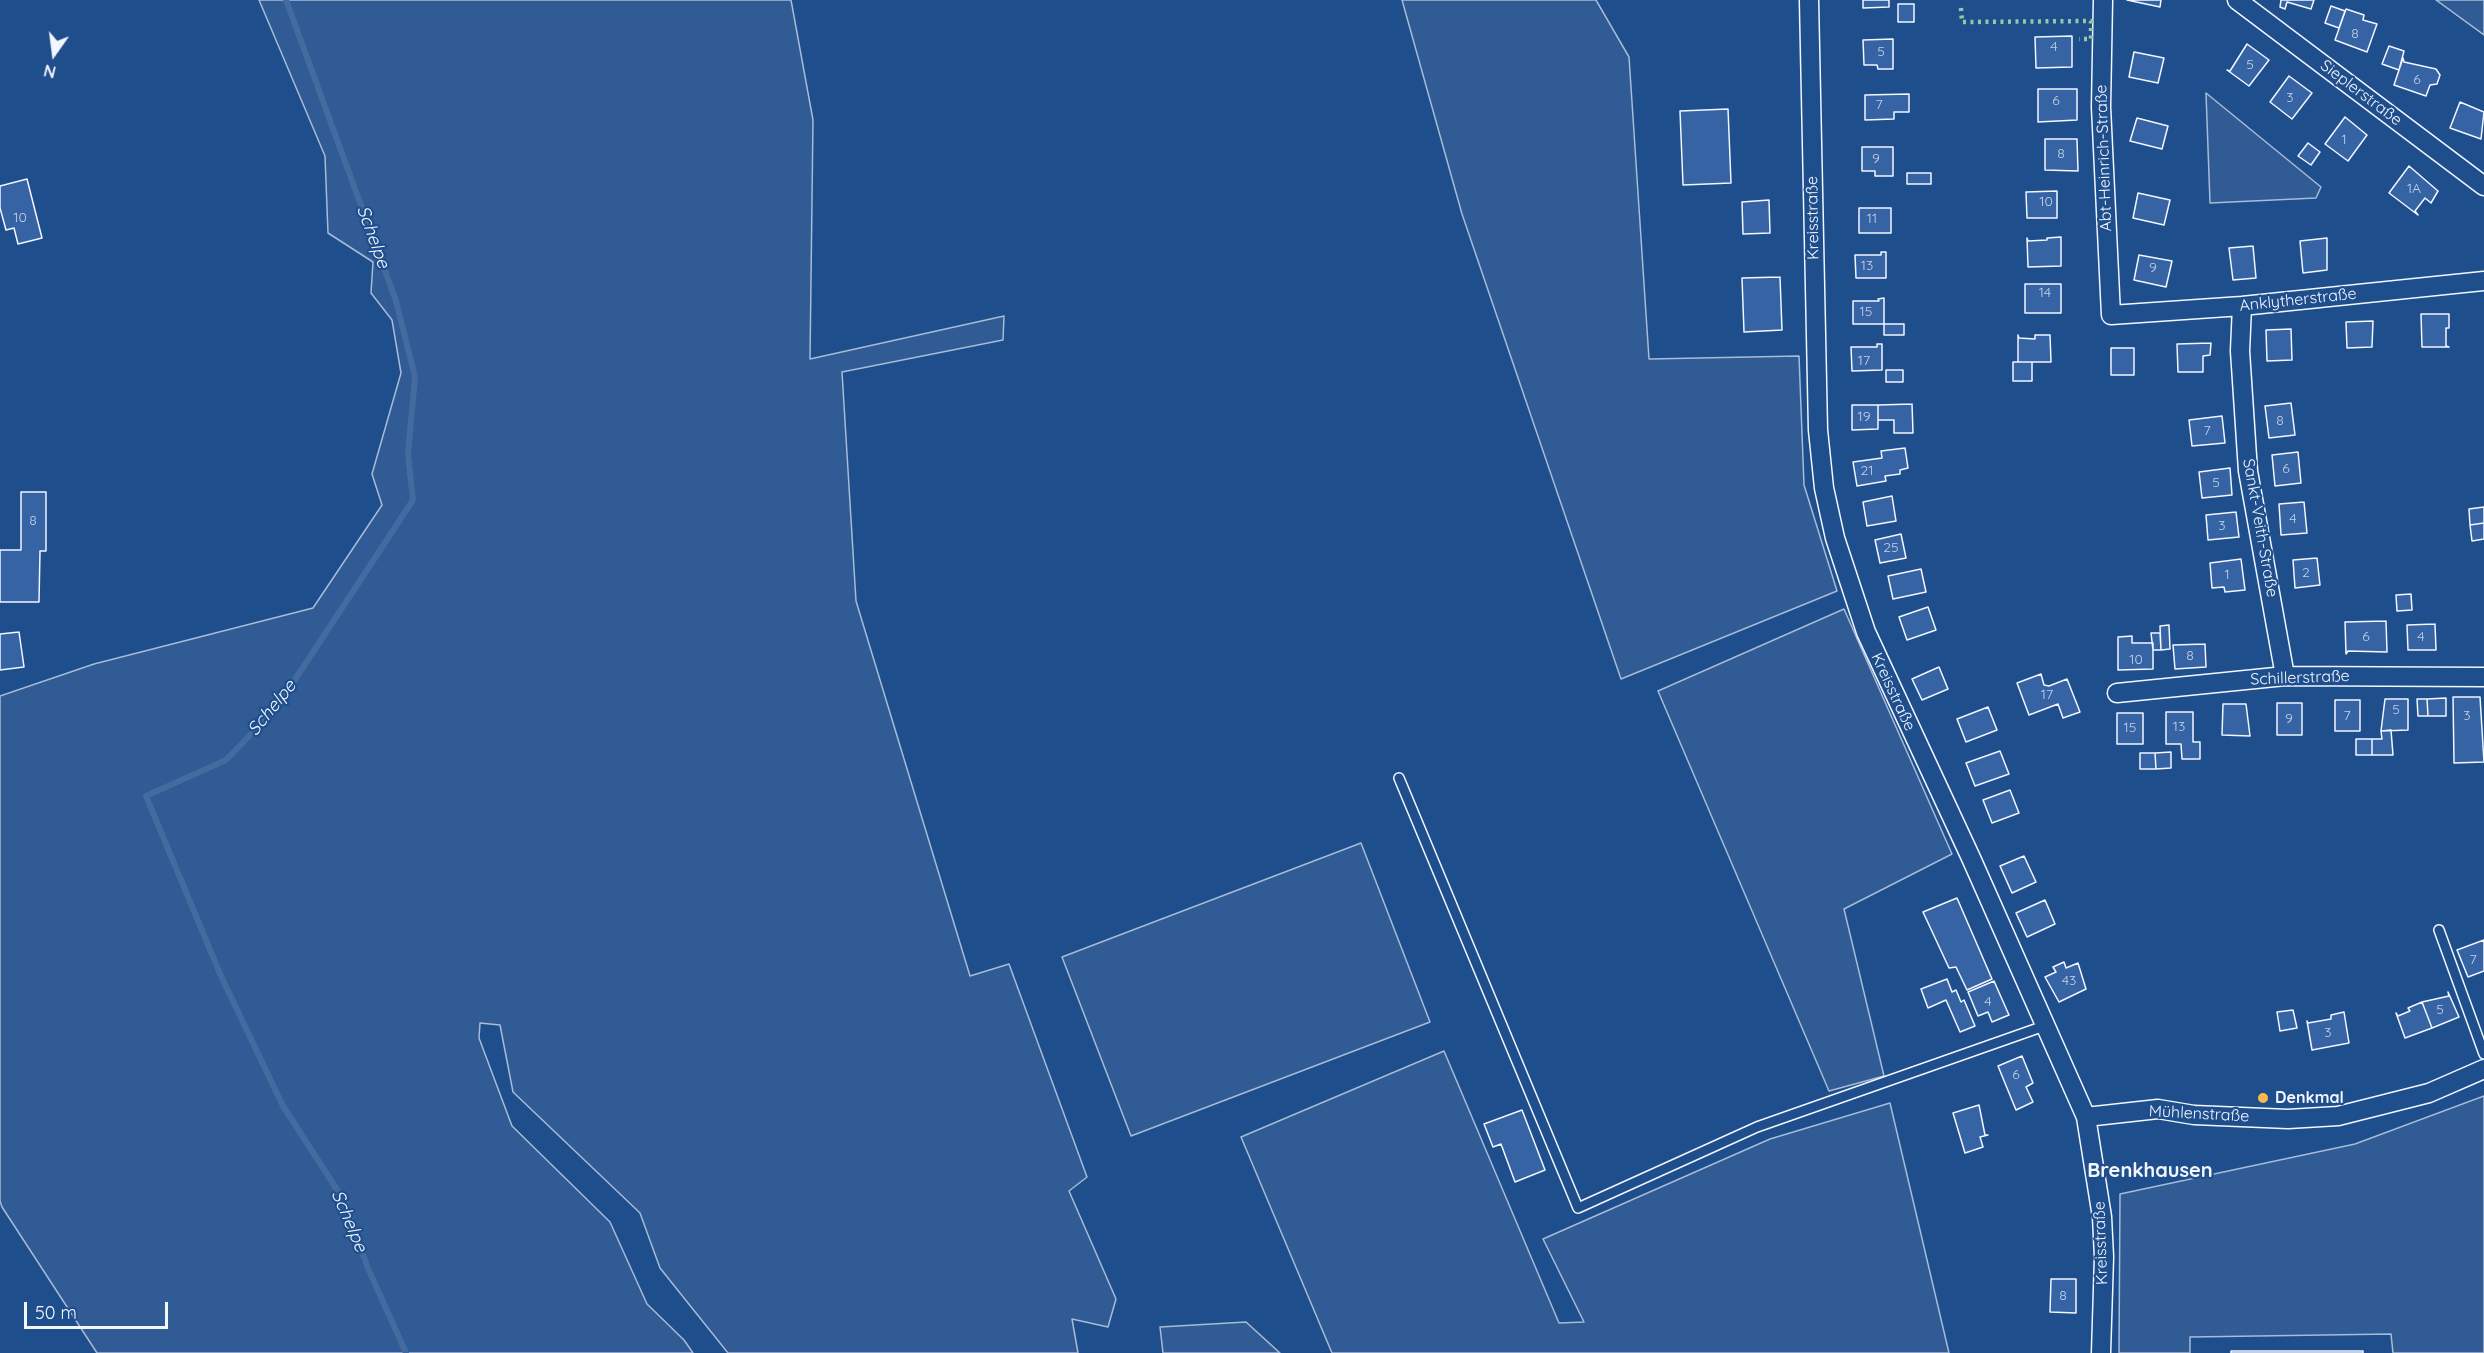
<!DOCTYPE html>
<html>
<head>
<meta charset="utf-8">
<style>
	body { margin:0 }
	#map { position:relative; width:2484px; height:1353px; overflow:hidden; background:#1f4e8c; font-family:Quicksand,sans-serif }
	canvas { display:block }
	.north { position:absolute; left:24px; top:24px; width:60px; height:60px; -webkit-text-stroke:4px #1f4e8c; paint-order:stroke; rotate:194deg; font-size:16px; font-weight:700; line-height:24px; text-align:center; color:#f2f6ff }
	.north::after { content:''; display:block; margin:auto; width:21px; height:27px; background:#f2f6ff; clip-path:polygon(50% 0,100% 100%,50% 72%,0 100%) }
	.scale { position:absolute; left:24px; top:1302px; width:144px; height:27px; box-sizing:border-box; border:3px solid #f2f6ff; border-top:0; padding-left:8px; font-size:18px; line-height:21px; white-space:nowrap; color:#f2f6ff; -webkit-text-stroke:4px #1f4e8c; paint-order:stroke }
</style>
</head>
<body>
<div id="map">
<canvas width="2484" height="1353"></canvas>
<div class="north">N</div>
<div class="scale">50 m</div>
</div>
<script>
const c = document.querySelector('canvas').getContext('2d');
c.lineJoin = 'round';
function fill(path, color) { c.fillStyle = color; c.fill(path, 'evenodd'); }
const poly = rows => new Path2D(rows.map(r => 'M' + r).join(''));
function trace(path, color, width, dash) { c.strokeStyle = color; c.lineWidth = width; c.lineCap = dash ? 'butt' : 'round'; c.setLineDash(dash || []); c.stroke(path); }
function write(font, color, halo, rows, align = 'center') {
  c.font = font + ' Quicksand,sans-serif'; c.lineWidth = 4.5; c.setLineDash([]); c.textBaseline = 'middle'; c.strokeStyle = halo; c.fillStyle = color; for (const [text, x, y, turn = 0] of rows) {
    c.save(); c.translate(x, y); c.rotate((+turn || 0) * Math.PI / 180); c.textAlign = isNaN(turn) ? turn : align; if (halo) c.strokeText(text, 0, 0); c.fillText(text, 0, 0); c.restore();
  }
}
const green = poly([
	[259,0,791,0,813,120,810,359,1004,316,1003,340,842,372,856,601,970,976,1009,964,1087,1177,1069,1191,1116,1299,1108,1327,1072,1319,1078,1353,728,1353,660,1268,640,1213,513,1092,500,1025,480,1023,479,1038,512,1126,610,1222,647,1304,684,1340,693,1353,97,1353,2,1207,0,1201,0,696,94,664,313,608,382,505,372,474,401,373,392,320,371,293,373,262,328,233,325,156,259,0],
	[1402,0,1596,0,1629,57,1649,359,1799,356,1804,485,1837,591,1621,679,1462,214,1402,0],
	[2436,0,2484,0,2484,35,2436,0],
	[2206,93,2321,187,2316,198,2210,203,2206,93],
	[1844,609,1952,854,1844,909,1884,1076,1829,1091,1658,691,1844,609],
	[1361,843,1430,1022,1131,1136,1062,957,1361,843],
	[1444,1051,1559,1323,1584,1322,1543,1239,1770,1139,1890,1103,1949,1353,1332,1353,1241,1137,1444,1051],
	[2484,1096,2484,1353,2393,1353,2391,1334,2190,1337,2190,1353,2119,1353,2120,1194,2355,1144,2484,1096],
	[1246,1322,1280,1353,1163,1353,1160,1327,1246,1322]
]);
const stream = poly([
	[286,0,396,301,415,377,408,454,413,500,277,707,226,760,146,796,221,976,283,1106,345,1202,367,1266,406,1353]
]);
const building = poly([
	[1863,0,1889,0,1889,7,1863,8,1863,0],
	[2127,0,2161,0,2160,7,2127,0],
	[2281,0,2314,0,2311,9,2287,2,2285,9,2280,7,2281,0],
	[1898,4,1914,4,1914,22,1898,22,1898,4],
	[2331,6,2345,11,2339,28,2325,23,2331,6],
	[2346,9,2364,15,2363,20,2377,24,2367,52,2335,40,2346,9],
	[2072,36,2072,67,2036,68,2035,37,2072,36],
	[1893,39,1893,69,1878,69,1877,65,1864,65,1863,40,1893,39],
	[2247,44,2269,60,2249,86,2227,70,2230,71,2247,44],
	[2389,46,2404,51,2399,70,2382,64,2389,46],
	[2134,52,2164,58,2158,83,2129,77,2134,52],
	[2403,58,2404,62,2436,69,2440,75,2437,84,2430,85,2426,96,2394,85,2403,58],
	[2289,76,2312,93,2292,119,2270,102,2289,76],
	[2038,89,2077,89,2077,120,2038,122,2038,89],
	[1909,94,1909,112,1894,112,1894,119,1865,120,1865,95,1909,94],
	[2460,102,2484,112,2481,139,2450,128,2460,102],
	[1728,109,1731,183,1683,185,1680,111,1728,109],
	[2345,117,2367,135,2348,161,2325,144,2345,117],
	[2137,118,2168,126,2162,149,2130,141,2137,118],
	[2045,139,2077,139,2078,171,2045,170,2045,139],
	[2308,143,2320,152,2311,165,2298,156,2308,143],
	[1862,147,1893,147,1893,176,1875,176,1875,171,1862,171,1862,147],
	[2409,166,2438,191,2431,203,2425,198,2415,211,2418,215,2389,193,2409,166],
	[1907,173,1931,173,1931,184,1907,184,1907,173],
	[27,179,42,238,18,244,14,228,6,230,0,208,0,186,27,179],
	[2057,191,2057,218,2027,218,2026,192,2057,191],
	[2138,193,2170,200,2164,225,2133,218,2138,193],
	[1769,200,1770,233,1743,234,1742,202,1769,200],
	[1859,208,1891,208,1891,233,1859,233,1859,208],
	[2061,237,2061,266,2028,267,2027,238,2028,241,2047,240,2047,238,2061,237],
	[2327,238,2327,270,2303,273,2300,241,2327,238],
	[2253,246,2256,278,2233,280,2229,248,2253,246],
	[1881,252,1886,252,1886,278,1856,278,1855,255,1881,255,1881,252],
	[2139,255,2172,261,2166,287,2134,280,2139,255],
	[1780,277,1782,330,1744,332,1742,278,1780,277],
	[2025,284,2061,284,2061,313,2025,313,2025,284],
	[1884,298,1884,324,1853,324,1853,301,1879,301,1878,299,1884,298],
	[2421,314,2449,314,2449,328,2446,328,2446,346,2449,347,2422,347,2421,314],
	[2373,321,2372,347,2347,348,2346,322,2373,321],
	[1884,324,1904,324,1904,335,1884,335,1884,324],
	[2291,329,2292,360,2267,361,2266,330,2291,329],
	[2018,335,2019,338,2035,339,2035,335,2050,335,2051,362,2018,362,2018,335],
	[2211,343,2210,355,2203,356,2203,372,2178,372,2177,344,2211,343],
	[1877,344,1882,344,1882,370,1852,371,1851,347,1877,347,1877,344],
	[2111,348,2134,348,2134,375,2111,375,2111,348],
	[2013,362,2032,362,2032,381,2013,381,2013,362],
	[1886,370,1903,370,1903,382,1886,382,1886,370],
	[2291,403,2295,435,2269,438,2265,406,2291,403],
	[1912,404,1913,433,1894,433,1894,420,1878,420,1878,405,1912,404],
	[1852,405,1878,405,1878,429,1852,430,1852,405],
	[2222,416,2225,443,2192,446,2189,420,2222,416],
	[1905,448,1908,468,1900,470,1900,474,1885,476,1886,481,1857,486,1853,462,1882,458,1881,451,1905,448],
	[2298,452,2301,483,2275,486,2272,455,2298,452],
	[2230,468,2232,495,2202,498,2199,472,2230,468],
	[21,492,46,492,46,551,40,551,39,602,0,602,0,550,21,550,21,492],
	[1892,496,1896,521,1867,526,1863,502,1892,496],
	[2304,502,2307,533,2281,535,2279,504,2304,502],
	[2484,507,2484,523,2470,525,2469,509,2484,507],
	[2236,512,2239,537,2208,540,2206,515,2236,512],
	[2484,523,2484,539,2472,541,2470,525,2484,523],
	[1901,534,1906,558,1880,563,1875,540,1901,534],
	[2317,558,2320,585,2295,588,2293,560,2317,558],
	[2241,559,2245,590,2225,592,2224,587,2212,588,2210,563,2241,559],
	[1921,569,1926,592,1893,599,1888,576,1921,569],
	[2411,594,2412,610,2397,611,2396,595,2411,594],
	[1928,607,1936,630,1907,640,1899,617,1928,607],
	[2386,621,2387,652,2348,651,2346,654,2345,622,2386,621],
	[2435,624,2436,650,2408,650,2407,625,2435,624],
	[2169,625,2170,649,2161,650,2160,626,2169,625],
	[19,632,24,667,0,670,0,634,19,632],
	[2151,633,2160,633,2161,650,2153,650,2151,633],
	[2132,636,2132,643,2153,643,2153,669,2118,670,2118,637,2132,636],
	[2205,644,2206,667,2175,669,2173,645,2205,644],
	[1939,667,1948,689,1922,700,1912,679,1939,667],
	[2041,674,2044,685,2049,686,2067,679,2080,712,2063,718,2058,704,2029,715,2017,683,2041,674],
	[2453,697,2480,697,2484,762,2454,763,2453,697],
	[2446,698,2446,716,2428,716,2427,699,2446,698],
	[2385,699,2408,699,2408,730,2381,731,2385,699],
	[2417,699,2427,699,2428,716,2418,716,2417,699],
	[2335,700,2360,700,2360,731,2335,731,2335,700],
	[2277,703,2302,703,2302,735,2277,735,2277,703],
	[2223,704,2246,704,2250,736,2222,735,2223,704],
	[1988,707,1997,730,1966,742,1957,719,1988,707],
	[2166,712,2193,712,2193,742,2200,742,2200,759,2182,759,2181,744,2166,744,2166,712],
	[2117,713,2143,713,2143,744,2117,744,2117,713],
	[2391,730,2393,755,2372,755,2372,739,2382,739,2381,731,2391,730],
	[2356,739,2372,739,2372,755,2356,755,2356,739],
	[2000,751,2009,774,1975,786,1966,763,2000,751],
	[2171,752,2171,768,2156,769,2155,753,2171,752],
	[2140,753,2155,753,2156,769,2140,769,2140,753],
	[2010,790,2019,813,1992,823,1983,800,2010,790],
	[2024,856,2036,882,2012,893,2000,866,2024,856],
	[1957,898,1992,979,1967,990,1956,967,1949,968,1923,912,1957,898],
	[2045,900,2055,924,2027,937,2016,913,2045,900],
	[2484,940,2484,971,2468,977,2457,950,2484,940],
	[2064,962,2066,968,2078,963,2086,989,2059,1002,2045,977,2056,972,2053,967,2064,962],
	[1947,979,1952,992,1956,990,1961,1002,1964,1000,1975,1026,1960,1032,1946,1000,1928,1008,1921,989,1947,979],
	[1994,981,2009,1015,1992,1022,1988,1012,1978,1016,1968,992,1994,981],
	[2448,992,2459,1017,2432,1028,2422,1002,2449,996,2448,992],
	[2422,1002,2432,1028,2405,1038,2396,1013,2398,1016,2410,1011,2408,1008,2422,1002],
	[2293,1010,2297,1028,2280,1031,2277,1012,2293,1010],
	[2344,1012,2349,1043,2312,1050,2307,1021,2308,1023,2331,1019,2331,1015,2344,1012],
	[2022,1056,2033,1083,2026,1087,2033,1102,2016,1110,1998,1066,2022,1056],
	[1979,1105,1985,1135,1988,1135,1980,1137,1983,1147,1965,1153,1953,1113,1979,1105],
	[1522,1110,1545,1170,1515,1182,1501,1144,1493,1147,1484,1124,1522,1110],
	[2051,1279,2076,1279,2076,1313,2050,1312,2051,1279],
	[2231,1351,2363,1351,2363,1353,2231,1353,2231,1351]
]);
const lane = poly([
	[1399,778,1578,1208,1757,1127,2047,1025],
	[2439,930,2484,1054]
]);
const street = poly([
	[1809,0,1818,430,1824,488,1835,538,1866,632,1971,858,2086,1117,2102,1217,2104,1257,2101,1353],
	[2103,0,2101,107,2111,315,2242,306,2484,281],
	[2237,0,2484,186],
	[2242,306,2240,351,2248,471,2285,676],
	[2117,693,2285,676,2484,677],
	[2086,1117,2158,1109,2194,1115,2288,1119,2338,1116,2429,1093,2484,1069]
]);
const hedge = poly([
	[1961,8,1962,22,2091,21,2091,39,2079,39]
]);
const markers = [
	[2263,1098,6,"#ffb74d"]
];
const numberNames = [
	["8",2355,34],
	["4",2054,47],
	["5",1881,52],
	["5",2250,65],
	["6",2417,80],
	["3",2290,98],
	["6",2056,101],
	["7",1879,105],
	["1",2344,140],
	["8",2061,154],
	["9",1876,159],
	["1A",2414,189],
	["10",2046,202],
	["10",20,218],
	["11",1872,219],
	["13",1867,266],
	["9",2153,268],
	["14",2045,293],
	["15",1866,312],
	["17",1864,361],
	["19",1864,417],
	["8",2280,421],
	["7",2207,431],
	["6",2286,469],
	["21",1867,471],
	["5",2216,483],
	["4",2293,519],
	["8",33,521],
	["3",2222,526],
	["25",1891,548],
	["2",2306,573],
	["1",2227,575],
	["6",2366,637],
	["4",2421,637],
	["8",2190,656],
	["10",2136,660],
	["17",2047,695],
	["5",2396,710],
	["7",2347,716],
	["3",2467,716],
	["9",2289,719],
	["13",2179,727],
	["15",2130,728],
	["7",2473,960],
	["43",2069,981],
	["4",1988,1002],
	["5",2440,1010],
	["3",2328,1033],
	["6",2016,1075],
	["8",2063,1296]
];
const streetNames = [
	["Sieplerstraße",2361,93,37],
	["Abt-Heinrich-Straße",2104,158,-92],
	["Kreisstraße",1813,218,-91],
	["Anklytherstraße",2298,300,-6],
	["Sankt-Veith-Straße",2260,528,80],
	["Schillerstraße",2300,678,-2],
	["Kreisstraße",1893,692,65],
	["Mühlenstraße",2199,1114,3],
	["Kreisstraße",2101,1243,-92]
];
const poiNames = [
	["Denkmal",2275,1098]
];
const waterNames = [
	["Schelpe",373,237,70],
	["Schelpe",272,708,-51],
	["Schelpe",349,1221,67]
];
const quarterNames = [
	["Brenkhausen",2150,1171]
];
fill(green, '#305b95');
trace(green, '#a8bbd7', 1.5);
trace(stream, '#446ba0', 6);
fill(building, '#3563a3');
trace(building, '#f2f6ff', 1.5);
trace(lane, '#f2f6ff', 12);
trace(street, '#f2f6ff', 21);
trace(lane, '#1f4e8c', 9);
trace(street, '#1f4e8c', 18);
trace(hedge, '#97c8a6', 4.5, [3, 4.5]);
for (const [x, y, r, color] of markers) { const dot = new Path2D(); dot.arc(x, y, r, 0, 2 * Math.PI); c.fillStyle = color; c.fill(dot); trace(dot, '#1f4e8c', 2); }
write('14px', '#c3d1e8', null, numberNames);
write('16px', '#f2f6ff', '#1f4e8c', streetNames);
write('bold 16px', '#f2f6ff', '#1f4e8c', poiNames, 'left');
write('italic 18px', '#f2f6ff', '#1f4e8c', waterNames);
write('bold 20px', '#f2f6ff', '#1f4e8c', quarterNames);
</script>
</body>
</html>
